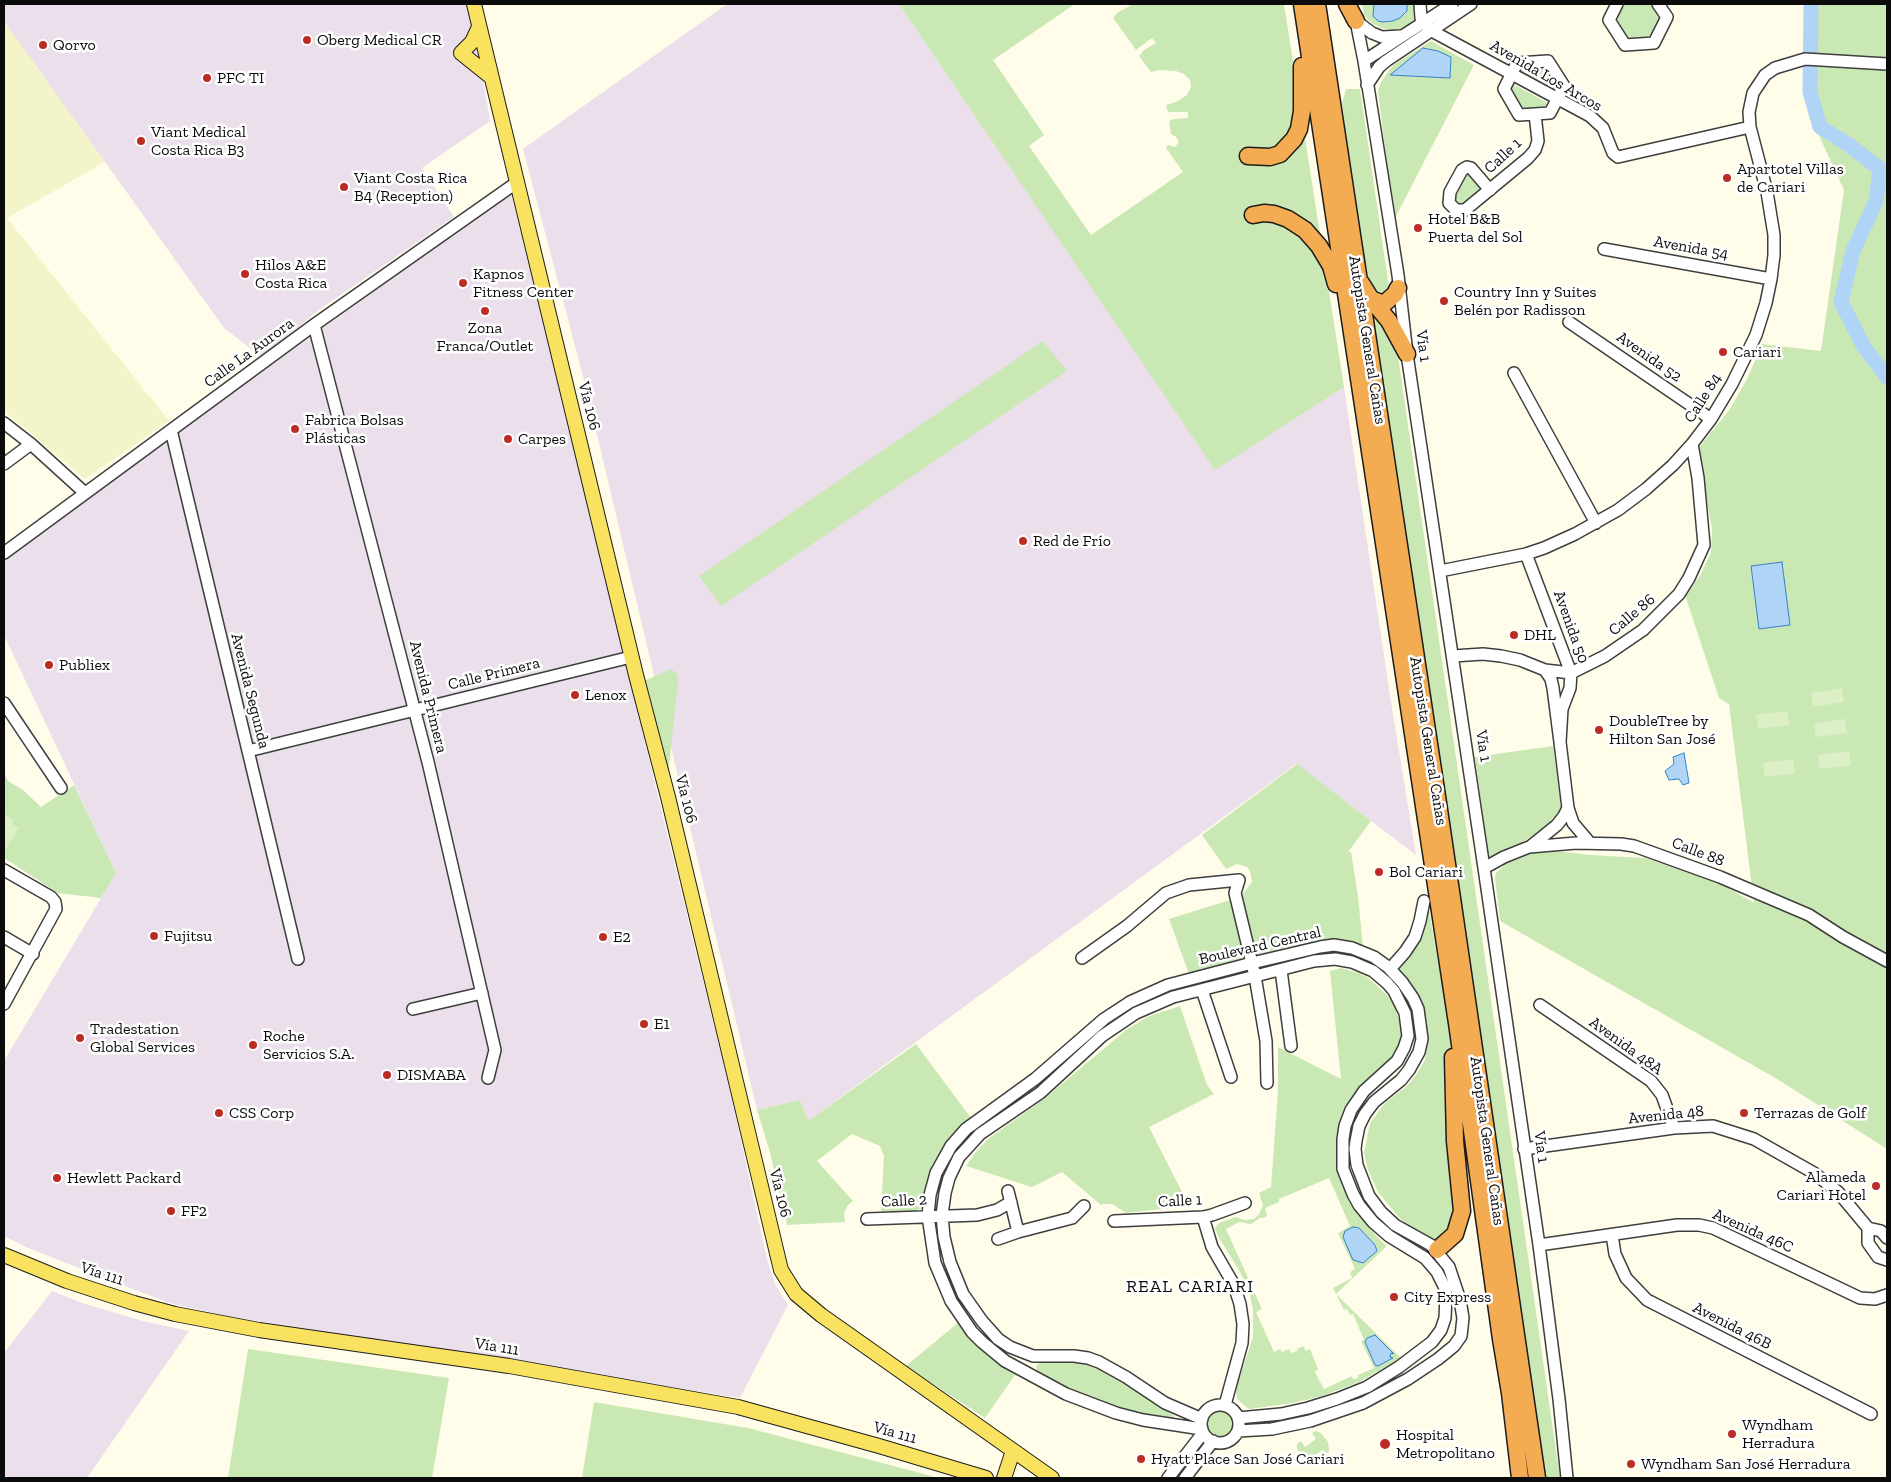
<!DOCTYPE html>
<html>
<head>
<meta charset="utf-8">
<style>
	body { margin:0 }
	#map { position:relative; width:1891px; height:1482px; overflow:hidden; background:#fffde9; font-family:"Zilla Slab",serif }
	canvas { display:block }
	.frame { position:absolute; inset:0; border:5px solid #0b0b0b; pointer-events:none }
</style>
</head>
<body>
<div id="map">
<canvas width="1891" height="1482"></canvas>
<div class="frame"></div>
</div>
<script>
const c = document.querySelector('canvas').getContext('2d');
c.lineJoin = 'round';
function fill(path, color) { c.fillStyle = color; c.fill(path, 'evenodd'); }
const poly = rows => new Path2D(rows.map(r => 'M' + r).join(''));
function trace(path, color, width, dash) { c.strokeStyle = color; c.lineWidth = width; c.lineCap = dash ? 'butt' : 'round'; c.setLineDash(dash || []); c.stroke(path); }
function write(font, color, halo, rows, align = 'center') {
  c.font = font + ' "Zilla Slab",serif'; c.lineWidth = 5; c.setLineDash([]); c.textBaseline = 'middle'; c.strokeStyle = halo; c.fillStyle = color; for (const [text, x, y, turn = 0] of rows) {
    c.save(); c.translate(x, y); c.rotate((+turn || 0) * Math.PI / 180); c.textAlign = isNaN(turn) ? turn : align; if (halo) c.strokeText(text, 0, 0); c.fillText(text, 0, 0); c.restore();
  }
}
const industrial = poly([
	[4,4,469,4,475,29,490,121,422,168,454,217,320,309,262,357,224,328,105,162,4,26],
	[727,4,899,4,1215,469,1344,387,1390,696,1416,855,1296,764,808,1121,800,1100,757,1110,585,384,523,149],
	[511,193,732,1100,767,1259,775,1284,788,1305,740,1398,227,1316,169,1303,28,1248,4,1236,4,1061,116,873,4,635,4,557],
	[52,1291,82,1303,143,1321,189,1331,87,1478,4,1478,4,1353]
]);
const farmland = poly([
	[4,21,105,162,7,218,169,421,85,479,4,411]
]);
const green = poly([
	[899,4,1075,4,993,60,1044,135,1029,146,1091,235,1183,172,1166,148,1168,145,1175,147,1179,142,1176,137,1171,134,1169,121,1174,119,1188,118,1188,112,1168,112,1166,105,1178,101,1187,95,1191,87,1190,80,1184,74,1176,71,1159,70,1151,72,1139,56,1144,50,1156,43,1152,38,1136,50,1113,18,1118,12,1130,6,1129,4,1284,4,1344,387,1215,470],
	[1362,4,1416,4,1417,11,1415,19,1408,27,1395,31,1381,28,1372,23,1364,15],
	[1622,4,1653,4,1661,16,1651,38,1627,40,1614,20],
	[1815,4,1887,4,1887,1149,1777,1079,1500,921,1495,878,1496,873,1510,860,1530,851,1548,850,1590,855,1645,858,1723,885,1754,903,1729,704,1719,698,1685,595,1700,576,1711,552,1712,528,1697,450,1730,409,1748,377,1762,344,1821,351,1844,190,1817,131,1803,93],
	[1431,41,1474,65,1394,220,1378,92,1380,84,1389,70,1395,64],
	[1521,67,1545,67,1556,84,1556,88,1552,90,1521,74,1519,69],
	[1515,85,1546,102,1547,106,1543,109,1523,109,1510,90,1511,86],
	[1346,89,1360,89,1389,288,1376,299,1365,280,1342,104],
	[1469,171,1485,190,1463,208,1454,204,1453,193],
	[1368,302,1396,342,1560,1478,1545,1478,1496,1175],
	[1043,341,1067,371,721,606,699,576],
	[671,669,677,674,678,683,668,774,644,681],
	[1553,746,1561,807,1556,817,1532,836,1518,845,1489,857,1475,757],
	[1297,764,1371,821,1348,852,1351,852,1358,896,1363,948,1331,942,1314,943,1260,956,1257,955,1254,950,1241,896,1252,882,1250,871,1247,867,1237,864,1226,869,1202,835],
	[4,773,8,781,23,790,41,807,74,785,116,873,101,898,58,893,4,858],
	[1230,900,1243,954,1242,958,1240,961,1189,974,1169,919],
	[1428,904,1451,1037,1449,1132,1455,1182,1454,1227,1438,1244,1408,1226,1397,1215,1378,1192,1368,1170,1364,1153,1370,1123,1385,1103,1407,1086,1416,1075,1425,1060,1427,1046,1424,1009,1414,988,1397,967],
	[1341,968,1359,973,1368,978,1386,994,1394,1004,1402,1032,1400,1043,1395,1054,1352,1096,1345,1106,1340,1120,1336,1137,1336,1152,1339,1169,1349,1197,1357,1212,1377,1237,1387,1246,1336,1294,1401,1358,1359,1382,1322,1396,1293,1403,1249,1409,1238,1400,1236,1393,1237,1385,1253,1337,1253,1309,1249,1291,1240,1272,1218,1236,1215,1228,1219,1223,1236,1217,1244,1220,1254,1219,1259,1214,1263,1205,1259,1193,1271,1187,1278,1091,1278,1047,1341,1079,1330,971],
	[1329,1178,1350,1226,1338,1233,1355,1269,1350,1272,1352,1278,1333,1288,1344,1310,1347,1309,1350,1315,1353,1314,1364,1340,1361,1341,1374,1368,1358,1375,1358,1378,1353,1379,1352,1376,1324,1389,1315,1372,1318,1369,1310,1349,1306,1351,1303,1346,1297,1349,1297,1351,1291,1353,1289,1349,1282,1352,1280,1349,1274,1352,1256,1312,1262,1309,1226,1229,1239,1222,1251,1224,1260,1218,1263,1218,1267,1216,1265,1208,1279,1202,1279,1199],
	[1180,1006,1207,1085,1214,1094,1149,1127,1189,1206,1126,1213,1112,1204,1104,1204,1101,1205,1062,1172,1032,1187,966,1166,975,1153,988,1139,1044,1099,1126,1030,1147,1017],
	[916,1044,971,1118,950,1136,933,1164,922,1208,916,1211,881,1211,884,1156,880,1146,852,1134,817,1161,853,1201,848,1205,844,1213,845,1222,787,1225,769,1149,757,1110,800,1100,808,1121],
	[959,1322,979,1347,994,1361,1015,1375,985,1418,906,1366],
	[248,1349,449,1378,432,1478,228,1478],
	[1041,1361,1071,1361,1091,1363,1107,1370,1174,1416,1173,1419,1132,1414,1060,1389,1038,1373,1036,1366],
	[594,1402,748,1428,932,1476,932,1478,582,1478],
	'1207 1423a14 14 0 1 1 28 0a14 14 0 1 1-28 0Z',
	[1316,1431,1321,1433,1328,1442,1329,1450,1328,1453,1322,1450,1312,1458,1312,1463,1309,1463,1297,1449,1297,1444,1301,1441,1305,1447,1316,1439,1312,1433]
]);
const pitch = poly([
	[1842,688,1844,702,1813,707,1811,693],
	[1787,711,1789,725,1758,729,1756,715],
	[1845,719,1847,733,1816,737,1814,723],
	[1849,751,1851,765,1820,769,1818,755],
	[1793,759,1795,773,1765,777,1763,763],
	[4,814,14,820,12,824,19,828,4,852]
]);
const water = poly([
	[1374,4,1407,4,1407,11,1400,18,1393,21,1383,22,1378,21,1373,16,1374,4],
	[1423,48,1438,51,1451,57,1450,78,1390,75,1423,48],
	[1782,562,1790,625,1759,629,1751,566,1782,562],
	[1684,753,1689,783,1683,785,1679,779,1669,780,1665,771,1674,764,1673,757,1684,753],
	[1353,1227,1359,1228,1375,1245,1377,1251,1363,1263,1353,1260,1343,1237,1345,1231,1353,1227],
	[1375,1335,1394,1354,1391,1353,1390,1357,1393,1358,1378,1366,1375,1365,1365,1342,1367,1338,1375,1335]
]);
const river = poly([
	[1811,4,1810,92,1820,127,1849,145,1880,169,1876,201,1853,251,1841,302,1864,347,1887,377]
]);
const minor = poly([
	[1420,4,1421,18,1430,30,1590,116,1603,128,1613,153,1618,157,1750,127],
	[1617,4,1609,20,1625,45,1654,43,1667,17,1658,4],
	[1356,21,1364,61,1398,275,1407,354,1484,868,1539,1245,1559,1399,1567,1478],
	[1356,21,1372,33,1382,37,1401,36],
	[1364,61,1452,4],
	[1548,61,1564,86,1550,113,1519,115,1504,89,1517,63,1548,61],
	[1367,85,1379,67,1386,61,1471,4],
	[1490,190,1471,168,1467,167,1462,170,1450,192,1449,203,1456,210,1465,210,1528,158,1535,150,1538,141,1535,114],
	[1604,249,1771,279],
	[1569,322,1711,419],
	[314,325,428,762,495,1050,488,1078],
	[1514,373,1596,523],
	[4,423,31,444,85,493],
	[171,430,298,959],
	[4,464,31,444],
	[4,553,314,325,516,183],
	[1526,554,1571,673,1570,688,1562,709,1560,742,1553,688,1551,679,1545,670],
	[1440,571,1526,554,1544,548,1575,534,1618,510,1646,489,1673,465,1692,444,1711,419,1732,384,1756,335,1766,303,1771,279,1774,255,1774,235,1767,192,1750,127,1749,112,1753,93,1765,75,1775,68,1805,59,1887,64],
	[1453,656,1483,654,1501,656,1520,660,1545,670,1571,673,1605,656,1643,630,1679,594,1689,578,1704,545,1698,478,1692,444],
	[4,703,61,788],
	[248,751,631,657],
	[1568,808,1573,823,1590,843],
	[1531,846,1557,825,1564,816,1568,808,1560,742],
	[1484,868,1504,857,1529,847,1576,843,1621,844,1634,846,1720,877,1809,915,1843,937,1887,961],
	[4,870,51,897,55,902,56,909,4,1004],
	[4,937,33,954],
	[1082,958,1127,926,1166,893,1189,885,1239,880,1235,893,1255,976,1266,1041,1267,1083],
	[1390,969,1405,952,1415,937,1420,921,1424,901],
	[1281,970,1291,1046],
	[1202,990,1231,1077],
	[1540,1005,1651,1081,1662,1095,1674,1128],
	[413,1009,482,993],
	[1524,1149,1674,1128,1713,1126,1754,1139,1814,1173,1838,1192,1868,1228,1881,1231,1887,1238],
	[1008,1191,1018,1232],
	[1203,1217,1212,1247,1234,1285,1240,1304,1243,1324,1242,1343,1225,1405],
	[867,1219,977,1215,997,1210,1011,1202],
	[1114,1221,1203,1217,1212,1215,1245,1203],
	[1868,1228,1868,1243,1878,1257,1887,1260],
	[1612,1235,1615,1254,1626,1278,1647,1300,1871,1414],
	[998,1239,1018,1232,1072,1218,1084,1206],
	[1539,1245,1677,1225,1699,1225,1713,1228,1860,1298,1875,1299,1887,1295],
	'1201 1424a19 19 0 1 1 38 0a19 19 0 1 1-38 0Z',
	[1202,1419,1165,1403,1126,1377,1099,1362,1088,1358,1074,1356,1033,1356,1010,1347,998,1339,982,1321,963,1294,950,1262,944,1237,942,1215,945,1193,949,1178,959,1157,980,1134,1040,1093,1102,1036,1136,1013,1173,997,1314,961,1335,959,1352,962,1373,971,1387,983,1394,991,1405,1013,1408,1036,1404,1048,1397,1061,1364,1091,1351,1110,1345,1126,1343,1139,1343,1169,1353,1194,1359,1205,1373,1222,1389,1236,1425,1258,1437,1272,1445,1288,1446,1296,1445,1318,1441,1330,1432,1342,1399,1367,1367,1387,1337,1399,1308,1408,1281,1414,1238,1418],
	[1202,1429,1143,1420,1116,1413,1066,1394,1005,1361,982,1342,972,1332,951,1301,935,1263,928,1216,930,1195,936,1173,951,1146,966,1129,1035,1079,1104,1019,1130,1002,1168,985,1252,963,1320,947,1334,945,1352,948,1374,957,1388,967,1402,982,1413,998,1418,1009,1422,1039,1419,1052,1409,1070,1401,1080,1374,1102,1365,1114,1359,1126,1356,1141,1355,1149,1357,1165,1369,1196,1381,1212,1395,1225,1431,1245,1449,1267,1460,1300,1463,1318,1461,1336,1454,1346,1438,1359,1408,1379,1363,1403,1310,1421,1272,1429,1238,1431],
	[1168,1478,1203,1433],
	[1185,1478,1213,1441]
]);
const major = poly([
	[474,4,636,675,668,797,781,1270,796,1294,821,1315,1052,1478],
	[479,27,472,42,461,53,491,77],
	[4,1255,67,1281,134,1303,175,1314,259,1330,509,1366,738,1407,879,1446,986,1478],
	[1004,1478,1013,1451]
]);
const highway = poly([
	[1302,4,1457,1023,1501,1339,1510,1393,1520,1478],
	[1317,4,1438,803,1537,1478],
	[1347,4,1356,21],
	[1248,156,1270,157,1280,154,1294,139,1299,129,1302,111,1302,66],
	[1253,215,1264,213,1274,214,1288,219,1305,230,1319,246,1331,266,1336,284],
	[1361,283,1371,299,1389,321,1407,354],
	[1371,299,1381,303,1386,302,1395,294,1398,288],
	[1437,1250,1455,1234,1462,1211,1455,1141,1453,1057]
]);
const markers = [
	[307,40,5,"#ba2c24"],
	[43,45,5,"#ba2c24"],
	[207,78,5,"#ba2c24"],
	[141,141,5,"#ba2c24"],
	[1727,178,5,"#ba2c24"],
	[344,187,5,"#ba2c24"],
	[1418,228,5,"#ba2c24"],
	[245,274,5,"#ba2c24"],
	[463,283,5,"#ba2c24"],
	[1444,301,5,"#ba2c24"],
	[485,311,5,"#ba2c24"],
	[1723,352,5,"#ba2c24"],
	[295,429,5,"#ba2c24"],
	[508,439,5,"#ba2c24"],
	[1023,541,5,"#ba2c24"],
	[1514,635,5,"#ba2c24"],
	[49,665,5,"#ba2c24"],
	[575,695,5,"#ba2c24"],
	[1599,730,5,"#ba2c24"],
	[1379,872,5,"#ba2c24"],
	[154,936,5,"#ba2c24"],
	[603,937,5,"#ba2c24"],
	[644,1024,5,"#ba2c24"],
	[80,1038,5,"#ba2c24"],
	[253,1045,5,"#ba2c24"],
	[387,1075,5,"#ba2c24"],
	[219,1113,5,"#ba2c24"],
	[1744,1113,5,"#ba2c24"],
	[57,1178,5,"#ba2c24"],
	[1876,1186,5,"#ba2c24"],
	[171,1211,5,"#ba2c24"],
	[1394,1297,5,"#ba2c24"],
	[1732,1434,5,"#ba2c24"],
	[1385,1444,6,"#ba2c24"],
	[1141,1459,5,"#ba2c24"],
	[1631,1464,5,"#ba2c24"]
];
const poiNames = [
	["Oberg Medical CR",317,40],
	["Qorvo",53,45],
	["PFC TI",217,78],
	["Viant Medical",151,132],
	["Costa Rica B3",151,150],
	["Apartotel Villas",1737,169],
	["de Cariari",1737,187],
	["Viant Costa Rica",354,178],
	["B4 (Reception)",354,196],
	["Hotel B&B",1428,219],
	["Puerta del Sol",1428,237],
	["Hilos A&E",255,265],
	["Costa Rica",255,283],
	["Kapnos",473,274],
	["Fitness Center",473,292],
	["Country Inn y Suites",1454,292],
	["Belén por Radisson",1454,310],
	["Zona",485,328,"center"],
	["Franca/Outlet",485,346,"center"],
	["Cariari",1733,352],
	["Fabrica Bolsas",305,420],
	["Plásticas",305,438],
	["Carpes",518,439],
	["Red de Frío",1033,541],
	["DHL",1524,635],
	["Publiex",59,665],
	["Lenox",585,695],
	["DoubleTree by",1609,721],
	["Hilton San José",1609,739],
	["Bol Cariari",1389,872],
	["Fujitsu",164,936],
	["E2",613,937],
	["E1",654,1024],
	["Tradestation",90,1029],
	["Global Services",90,1047],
	["Roche",263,1036],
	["Servicios S.A.",263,1054],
	["DISMABA",397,1075],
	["CSS Corp",229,1113],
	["Terrazas de Golf",1754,1113],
	["Alameda",1866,1177,"right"],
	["Cariari Hotel",1866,1195,"right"],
	["Hewlett Packard",67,1178],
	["FF2",181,1211],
	["City Express",1404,1297],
	["Wyndham",1742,1425],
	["Herradura",1742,1443],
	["Hospital",1396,1435],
	["Metropolitano",1396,1453],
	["Hyatt Place San José Cariari",1151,1459],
	["Wyndham San José Herradura",1641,1464]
];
const streetNames = [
	["Avenida Los Arcos",1546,76,30],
	["Calle 1",1503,156,-43],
	["Avenida 54",1691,248,10],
	["Autopista General Cañas",1367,340,81],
	["Vía 1",1423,346,82],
	["Calle La Aurora",249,353,-36],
	["Avenida 52",1649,357,35],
	["Calle 84",1703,398,-58],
	["Vía 106",589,406,76],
	["Calle 86",1632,615,-40],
	["Avenida 50",1571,627,70],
	["Calle Primera",494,674,-14],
	["Avenida Segunda",250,691,76],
	["Avenida Primera",428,697,76],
	["Autopista General Cañas",1428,741,81],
	["Vía 1",1483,746,81],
	["Vía 106",686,799,76],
	["Calle 88",1698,852,21],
	["Boulevard Central",1260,946,-13],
	["Avenida 48A",1626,1046,36],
	["Avenida 48",1666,1115,-6],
	["Autopista General Cañas",1487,1141,82],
	["Vía 1",1541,1147,82],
	["Vía 106",780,1193,76],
	["Calle 2",904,1201,-3],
	["Calle 1",1180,1201,-3],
	["Avenida 46C",1753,1231,24],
	["Vía 111",102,1274,18],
	["Avenida 46B",1732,1326,27],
	["Vía 111",497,1347,9],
	["Vía 111",895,1433,16]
];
const neighbourhoodNames = [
	["REAL CARIARI",1190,1287]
];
fill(industrial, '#eadfea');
fill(farmland, '#f3f4ca');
fill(green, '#cae8b4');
fill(pitch, '#ddefc6');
fill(water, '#afd4f6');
trace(water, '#3682cc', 1);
trace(river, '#afd4f6', 15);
trace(minor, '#3e3e3e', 14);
trace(major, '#1c1c1c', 16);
trace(highway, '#1c1c1c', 19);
trace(minor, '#fff', 11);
trace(major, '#f8e260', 14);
trace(highway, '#f4ac52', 16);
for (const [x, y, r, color] of markers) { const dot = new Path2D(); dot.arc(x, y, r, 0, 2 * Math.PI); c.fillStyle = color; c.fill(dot); trace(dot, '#fff', 2); }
write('16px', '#0b0b0b', '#fff', poiNames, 'left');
write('16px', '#0b0b0b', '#fff', streetNames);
c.letterSpacing = '1px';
write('18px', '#0b0b0b', '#fff', neighbourhoodNames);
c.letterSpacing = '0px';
</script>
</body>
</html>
